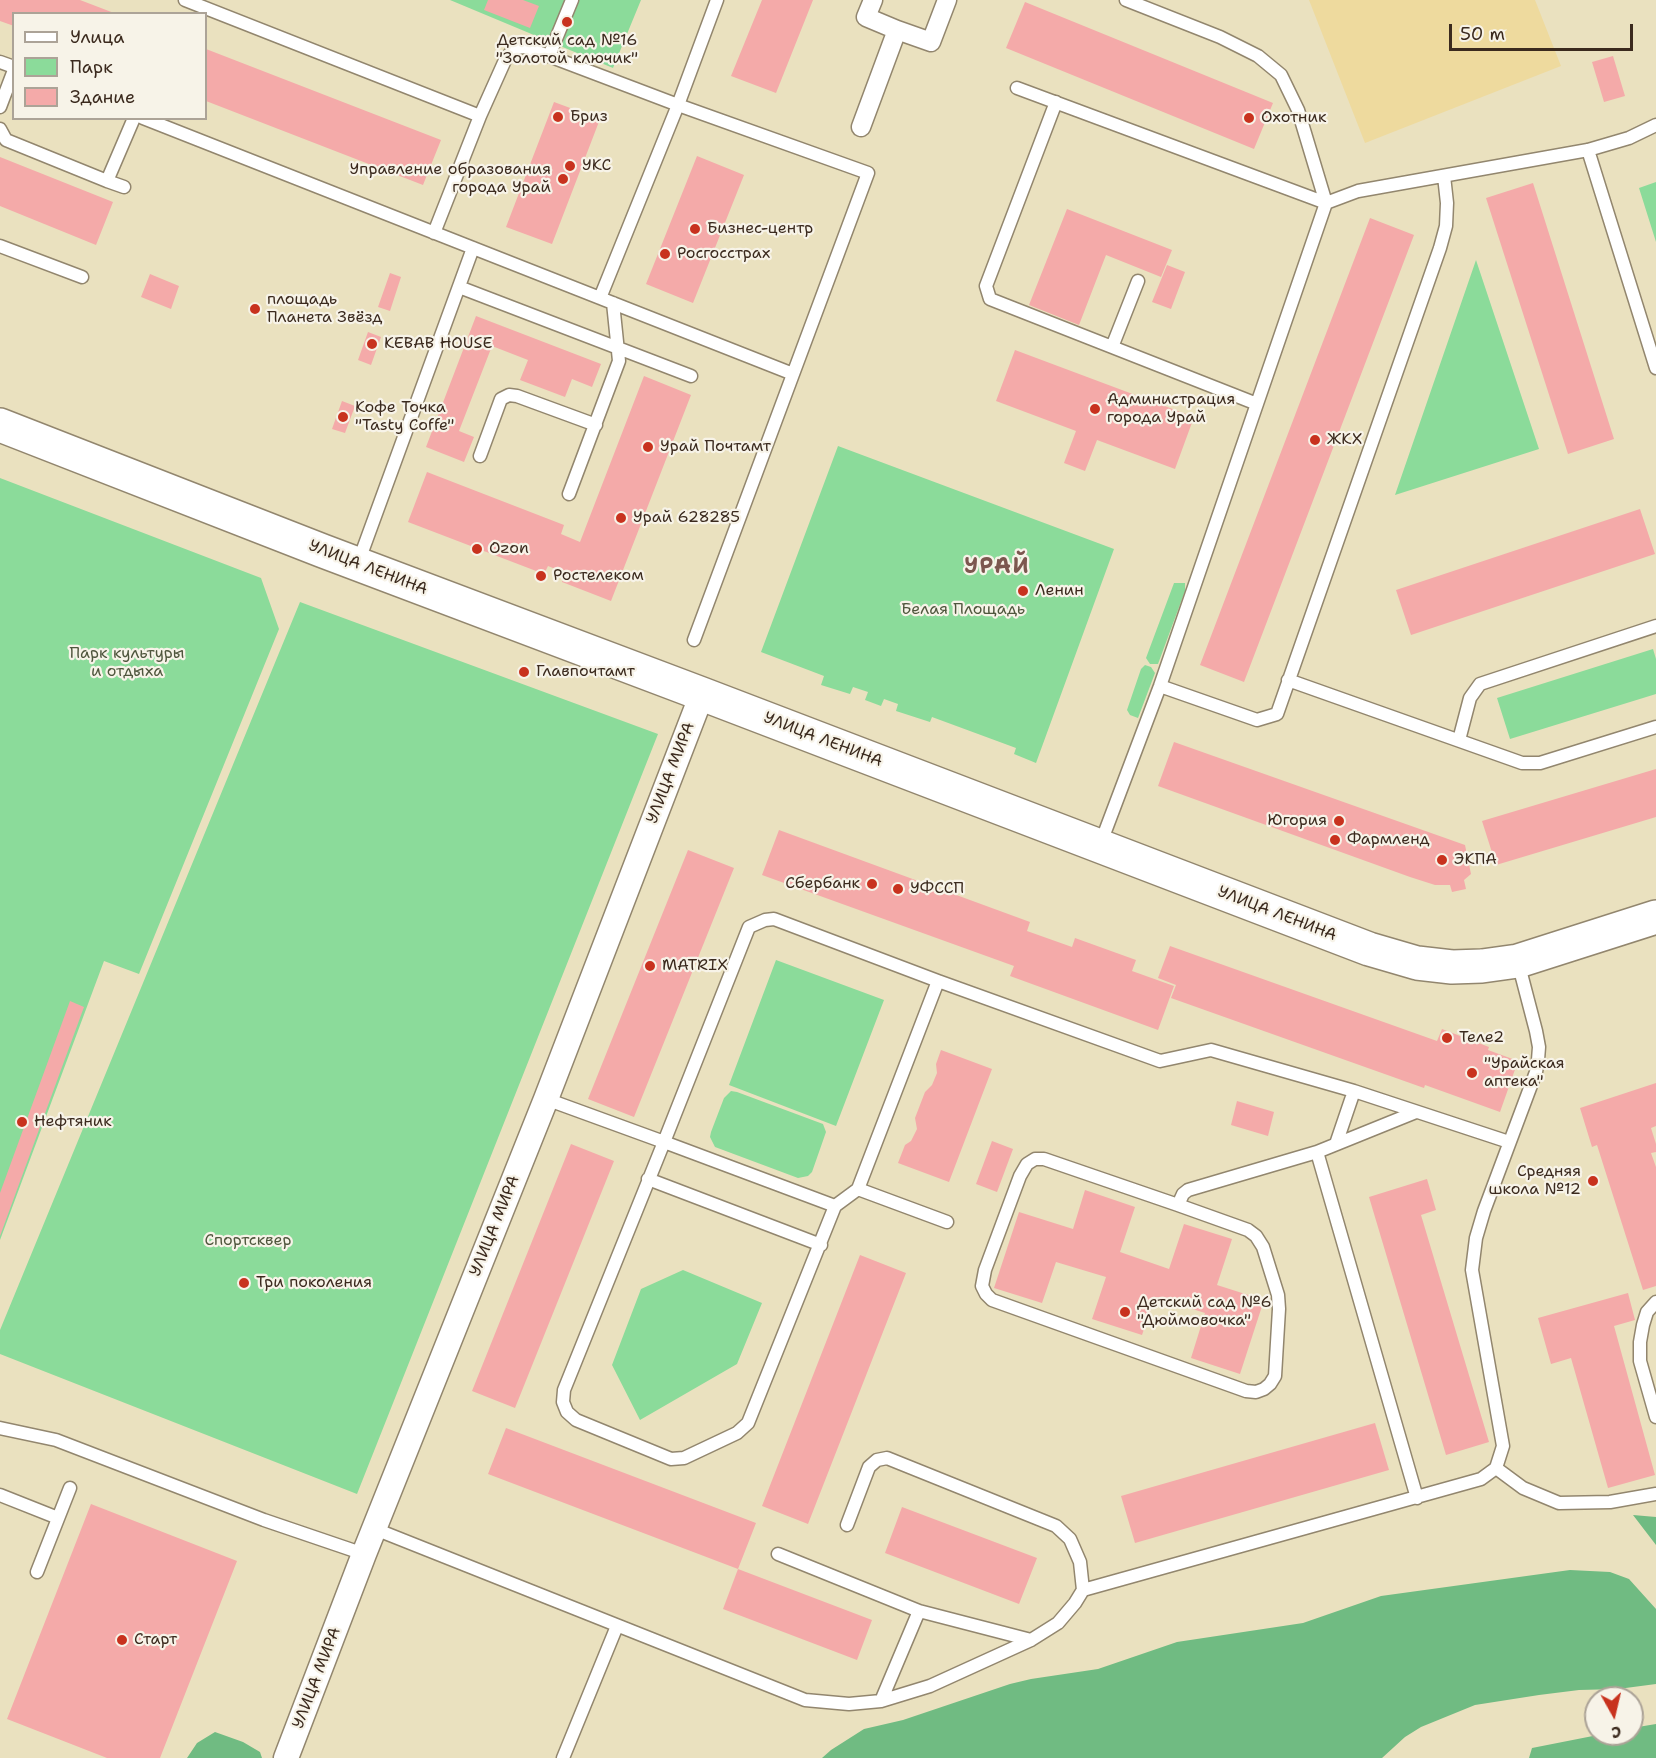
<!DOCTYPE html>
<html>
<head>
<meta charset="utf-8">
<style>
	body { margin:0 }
	#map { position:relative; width:1656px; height:1758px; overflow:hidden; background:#eae1bf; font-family:"Shantell Sans",sans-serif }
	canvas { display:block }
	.legend { position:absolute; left:12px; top:12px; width:195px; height:108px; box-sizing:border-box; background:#f7f3e8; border:2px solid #aca397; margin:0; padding:8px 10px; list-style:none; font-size:18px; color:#3b2a1e }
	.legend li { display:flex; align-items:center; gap:12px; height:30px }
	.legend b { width:30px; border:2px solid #aca397 }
	.north { position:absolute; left:1584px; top:1686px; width:60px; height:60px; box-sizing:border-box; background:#f7f3e8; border:2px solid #aca397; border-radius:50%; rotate:172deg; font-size:16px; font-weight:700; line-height:24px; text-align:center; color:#3b2a1e }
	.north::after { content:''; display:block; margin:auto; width:21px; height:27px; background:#c8321e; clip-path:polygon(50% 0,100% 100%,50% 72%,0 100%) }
	.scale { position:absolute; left:1449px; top:24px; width:184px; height:27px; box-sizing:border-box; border:3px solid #3b2a1e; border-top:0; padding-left:8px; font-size:18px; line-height:21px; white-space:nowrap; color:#3b2a1e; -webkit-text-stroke:4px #f7f3e8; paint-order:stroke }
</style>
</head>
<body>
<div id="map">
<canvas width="1656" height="1758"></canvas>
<ul class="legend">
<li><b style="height:8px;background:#fff"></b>Улица</li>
<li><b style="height:16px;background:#8bdb9a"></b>Парк</li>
<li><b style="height:16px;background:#f4aaa9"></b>Здание</li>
</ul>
<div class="north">С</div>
<div class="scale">50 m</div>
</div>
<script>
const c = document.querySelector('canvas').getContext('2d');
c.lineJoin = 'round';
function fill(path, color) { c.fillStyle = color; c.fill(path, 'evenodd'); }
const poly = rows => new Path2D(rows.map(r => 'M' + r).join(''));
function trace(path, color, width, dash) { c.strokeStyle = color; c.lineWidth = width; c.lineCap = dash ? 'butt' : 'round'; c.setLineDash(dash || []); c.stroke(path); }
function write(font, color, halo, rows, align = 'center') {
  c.font = font + ' "Shantell Sans",sans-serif'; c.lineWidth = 4.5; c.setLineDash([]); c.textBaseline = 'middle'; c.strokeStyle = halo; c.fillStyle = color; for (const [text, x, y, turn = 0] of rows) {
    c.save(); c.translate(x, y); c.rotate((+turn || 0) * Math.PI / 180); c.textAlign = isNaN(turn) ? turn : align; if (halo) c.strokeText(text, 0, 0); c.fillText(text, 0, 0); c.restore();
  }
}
const green = poly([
	[450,0,641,0,613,68],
	[1656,182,1656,242,1639,188],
	[1476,260,1539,449,1395,495],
	[838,446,1114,549,1036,763,1014,754,1016,748,932,717,930,722,896,711,898,704,884,699,881,706,865,700,868,692,853,687,850,694,821,685,824,676,761,652],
	[0,478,261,578,279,629,139,974,104,961,0,1240],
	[1174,583,1185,583,1185,591,1158,664,1150,664,1146,658],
	[300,602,658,734,357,1494,0,1354,0,1330],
	[1653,649,1656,659,1656,694,1510,739,1497,698],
	[1145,665,1151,667,1155,673,1138,718,1130,715,1127,710,1141,669],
	[776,960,884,1000,836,1126,729,1085],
	[731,1091,737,1092,823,1124,826,1132,812,1172,808,1176,798,1178,715,1147,710,1137,711,1132,724,1098],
	[683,1270,762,1303,737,1364,640,1420,612,1365,641,1289]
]);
const forest = poly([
	[1633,1515,1656,1517,1656,1545],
	[1570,1570,1610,1572,1629,1579,1656,1609,1656,1684,1618,1689,1579,1690,1539,1695,1475,1705,1421,1727,1405,1737,1382,1758,822,1758,831,1750,864,1729,903,1720,1010,1684,1031,1679,1098,1669,1177,1642,1303,1623,1381,1596],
	[1656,1724,1656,1758,1529,1758,1532,1748,1603,1734,1632,1734,1632,1728],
	[215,1732,243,1742,260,1752,262,1758,187,1758,197,1743]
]);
const sand = poly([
	[1309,0,1535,0,1561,66,1365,143]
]);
const building = poly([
	[0,0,80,0,114,13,14,14,14,26,0,21],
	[488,0,523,0,539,6,530,28,484,10],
	[762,0,813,0,776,93,731,76],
	[1025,2,1273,103,1254,149,1006,48],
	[206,49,441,140,423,185,206,101],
	[1613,56,1625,96,1604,102,1592,62],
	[554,102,600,119,552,244,506,227],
	[697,156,744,175,693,303,646,284],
	[0,157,113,202,96,245,0,206],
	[1533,183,1614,439,1568,454,1486,198],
	[1067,209,1172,250,1161,277,1106,255,1079,325,1029,305],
	[1370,218,1414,235,1244,682,1200,665],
	[1167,265,1185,272,1171,309,1152,302],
	[390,273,401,277,390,311,378,307],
	[150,274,179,286,171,309,141,297],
	[476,316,601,364,592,387,572,379,565,397,520,380,528,360,492,346,459,431,474,437,464,462,426,447],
	[368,332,381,337,371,365,358,360],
	[1015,350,1194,417,1175,469,1097,440,1085,471,1064,463,1076,431,996,401],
	[644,376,691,395,611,601,562,582,565,573,548,566,544,574,408,522,427,472,564,525,561,534,580,542],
	[342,401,355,406,345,433,332,429],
	[1640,509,1655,554,1411,635,1396,590],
	[1174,742,1465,845,1471,874,1464,880,1466,889,1452,892,1450,885,1435,885,1410,877,1158,786],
	[1656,769,1656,817,1496,865,1482,821],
	[779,830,1030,922,1027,931,1072,947,1075,938,1136,960,1132,971,1174,986,1158,1030,1010,976,1014,966,762,875],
	[688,850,734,868,634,1117,588,1099],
	[1170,946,1437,1041,1442,1029,1489,1047,1488,1050,1518,1061,1500,1112,1425,1085,1424,1088,1171,998,1176,985,1158,978],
	[70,1001,84,1007,0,1236,0,1193],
	[941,1050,992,1069,949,1182,898,1163,905,1145,911,1141,917,1129,915,1118,925,1092,932,1085,937,1073,936,1064],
	[1656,1083,1656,1126,1651,1128,1656,1144,1656,1152,1651,1153,1656,1167,1656,1286,1643,1290,1597,1145,1592,1147,1580,1108],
	[1237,1101,1274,1112,1268,1136,1231,1125],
	[992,1141,1013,1149,997,1192,976,1184],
	[571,1144,614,1161,515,1408,472,1391],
	[1427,1179,1436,1210,1421,1215,1489,1442,1446,1455,1369,1197],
	[1085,1190,1135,1207,1120,1252,1169,1269,1184,1224,1232,1239,1217,1285,1264,1300,1240,1374,1191,1358,1205,1313,1155,1297,1142,1335,1092,1319,1106,1277,1056,1262,1042,1303,994,1288,1019,1212,1073,1229],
	[860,1255,906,1273,808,1524,762,1506],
	[1628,1293,1635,1320,1614,1326,1655,1475,1608,1488,1571,1358,1551,1364,1538,1318],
	[1375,1423,1389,1470,1135,1543,1121,1496],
	[506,1428,756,1523,738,1569,488,1474],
	[91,1504,237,1561,160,1758,107,1758,7,1719],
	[902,1507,1037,1558,1019,1604,885,1553],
	[738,1569,872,1620,857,1660,723,1609]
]);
const service = poly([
	[185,0,480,116],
	[549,56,572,0],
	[0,62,14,67],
	[1017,88,1326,203,1358,191,1588,150,1629,138,1656,125],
	[1056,102,986,286,990,299,1257,404],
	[0,107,14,70],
	[143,118,793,374],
	[0,129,6,140,107,181,134,118],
	[1588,150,1656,368],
	[107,181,124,187],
	[434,233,480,116,506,58,515,48,525,47,678,105,868,173,694,640],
	[0,246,82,277],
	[459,287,691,376],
	[600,298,678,105,717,0],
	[1112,347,1138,281],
	[480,456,501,399,509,395,517,396,596,425],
	[569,494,619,361,613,303],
	[358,563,473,248],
	[1288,680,1522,763,1540,763,1656,727],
	[1160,686,1257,720,1277,714,1440,248,1446,226,1447,203,1444,176],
	[1459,740,1470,698,1480,684,1656,626],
	[1100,845,1160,686,1326,203,1298,110,1281,75,1258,56,1220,37,1126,0],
	[546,1099,664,1142,749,927,765,920,774,919,938,981,1160,1061,1211,1050,1354,1091,1509,1142],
	[1416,1112,1317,1152,1417,1498],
	[1336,1144,1354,1091],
	[648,1179,821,1245],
	[858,1189,947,1222],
	[1178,1205,1248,1230,1256,1236,1263,1247,1278,1295,1279,1309,1275,1376,1270,1384,1264,1389,1256,1392,1246,1391,992,1300,986,1294,982,1286,985,1270,1020,1176,1027,1164,1035,1159,1044,1159,1178,1205,1183,1194,1188,1190,1317,1152],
	[835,1206,748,1423,737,1433,684,1458,671,1459,576,1420,567,1412,563,1402,564,1390,664,1142,835,1206,858,1189,938,981],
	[1656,1302,1647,1312,1643,1325,1640,1342,1640,1361,1656,1417],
	[0,1428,56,1440,264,1520,364,1554],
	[1496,1468,1523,1488,1559,1503,1610,1502,1656,1494],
	[0,1495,58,1518],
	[847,1525,869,1467,877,1460,887,1458,1056,1526,1070,1539,1080,1562,1083,1590],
	[375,1529,805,1700,849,1704,881,1701,930,1686,1031,1640,1058,1623,1075,1603,1083,1590,1481,1479,1496,1468,1503,1446,1472,1270,1476,1238,1484,1211,1536,1072,1538,1060,1539,1047,1536,1031,1518,962],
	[778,1554,919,1611,1031,1640],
	[37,1572,70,1488],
	[881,1701,919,1611],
	[563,1758,617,1626]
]);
const pedestrian = poly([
	[897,30,931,42,947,0],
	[861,127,897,30,866,17,873,0]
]);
const minor = poly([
	[286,1758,364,1554,546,1099,702,694]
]);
const secondary = poly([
	[0,425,323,551,702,694,1369,949,1417,963,1452,967,1482,966,1518,961,1656,917]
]);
const markers = [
	[567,22,6,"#c8321e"],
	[558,117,6,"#c8321e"],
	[1249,118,6,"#c8321e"],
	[570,166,6,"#c8321e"],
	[563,179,6,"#c8321e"],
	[695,229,6,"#c8321e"],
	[665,254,6,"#c8321e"],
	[255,309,6,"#c8321e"],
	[372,344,6,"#c8321e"],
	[1095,409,6,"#c8321e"],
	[343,417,6,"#c8321e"],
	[1315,440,6,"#c8321e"],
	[648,447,6,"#c8321e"],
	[621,518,6,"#c8321e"],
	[477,549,6,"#c8321e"],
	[541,576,6,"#c8321e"],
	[1023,591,6,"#c8321e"],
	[524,672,6,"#c8321e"],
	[1339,821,6,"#c8321e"],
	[1335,840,6,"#c8321e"],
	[1442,860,6,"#c8321e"],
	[872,884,6,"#c8321e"],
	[898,889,6,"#c8321e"],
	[650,966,6,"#c8321e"],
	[1447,1038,6,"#c8321e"],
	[1472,1073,6,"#c8321e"],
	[22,1122,6,"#c8321e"],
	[1593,1181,6,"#c8321e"],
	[244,1283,6,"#c8321e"],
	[1125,1312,6,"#c8321e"],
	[122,1640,6,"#c8321e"]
];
const poiNames = [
	["Детский сад №16",567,41,"center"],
	["\"Золотой ключик\"",567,59,"center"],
	["Бриз",570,117],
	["Охотник",1261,118],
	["УКС",582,166],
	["Управление образования",551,170,"right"],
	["города Урай",551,188,"right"],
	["Бизнес-центр",707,229],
	["Росгосстрах",677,254],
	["площадь",267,300],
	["Планета Звёзд",267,318],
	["KEBAB HOUSE",384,344],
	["Администрация",1107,400],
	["города Урай",1107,418],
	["Кофе Точка",355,408],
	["\"Tasty Coffe\"",355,426],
	["ЖКХ",1327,440],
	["Урай Почтамт",660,447],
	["Урай 628285",633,518],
	["Ozon",489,549],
	["Ростелеком",553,576],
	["Ленин",1035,591],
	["Главпочтамт",536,672],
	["Югория",1327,821,"right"],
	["Фармленд",1347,840],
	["ЭКПА",1454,860],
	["Сбербанк",860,884,"right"],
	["УФССП",910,889],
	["MATRIX",662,966],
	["Теле2",1459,1038],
	["\"Урайская",1484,1064],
	["аптека\"",1484,1082],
	["Нефтяник",34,1122],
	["Средняя",1581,1172,"right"],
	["школа №12",1581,1190,"right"],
	["Три поколения",256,1283],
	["Детский сад №6",1137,1303],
	["\"Дюймовочка\"",1137,1321],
	["Старт",134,1640]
];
const streetNames = [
	["УЛИЦА ЛЕНИНА",368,568,21],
	["УЛИЦА ЛЕНИНА",823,740,21],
	["УЛИЦА МИРА",671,773,-69],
	["УЛИЦА ЛЕНИНА",1277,914,21],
	["УЛИЦА МИРА",495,1226,-68],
	["УЛИЦА МИРА",317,1678,-69]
];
const parkNames = [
	["Белая Площадь",963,610],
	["Парк культуры",127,654],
	["и отдыха",127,672],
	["Спортсквер",248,1241]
];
const districtNames = [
	["УРАЙ",997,567]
];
fill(green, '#8bdb9a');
fill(forest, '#70bb82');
fill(sand, '#eeda9e');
fill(building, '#f4aaa9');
trace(service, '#92866e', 15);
trace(pedestrian, '#92866e', 21);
trace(minor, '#92866e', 27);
trace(secondary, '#92866e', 36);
trace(service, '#fff', 12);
trace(pedestrian, '#fff', 18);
trace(minor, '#fff', 24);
trace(secondary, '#fff', 33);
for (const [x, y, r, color] of markers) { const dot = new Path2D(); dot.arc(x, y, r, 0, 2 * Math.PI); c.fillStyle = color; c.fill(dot); trace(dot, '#f7f3e8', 2); }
write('16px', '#3b2a1e', '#f7f3e8', poiNames, 'left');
write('16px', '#3b2a1e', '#f7f3e8', streetNames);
write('16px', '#4f563d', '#f7f3e8', parkNames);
c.letterSpacing = '1.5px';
write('bold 22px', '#7c574f', '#f7f3e8', districtNames);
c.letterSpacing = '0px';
</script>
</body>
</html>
